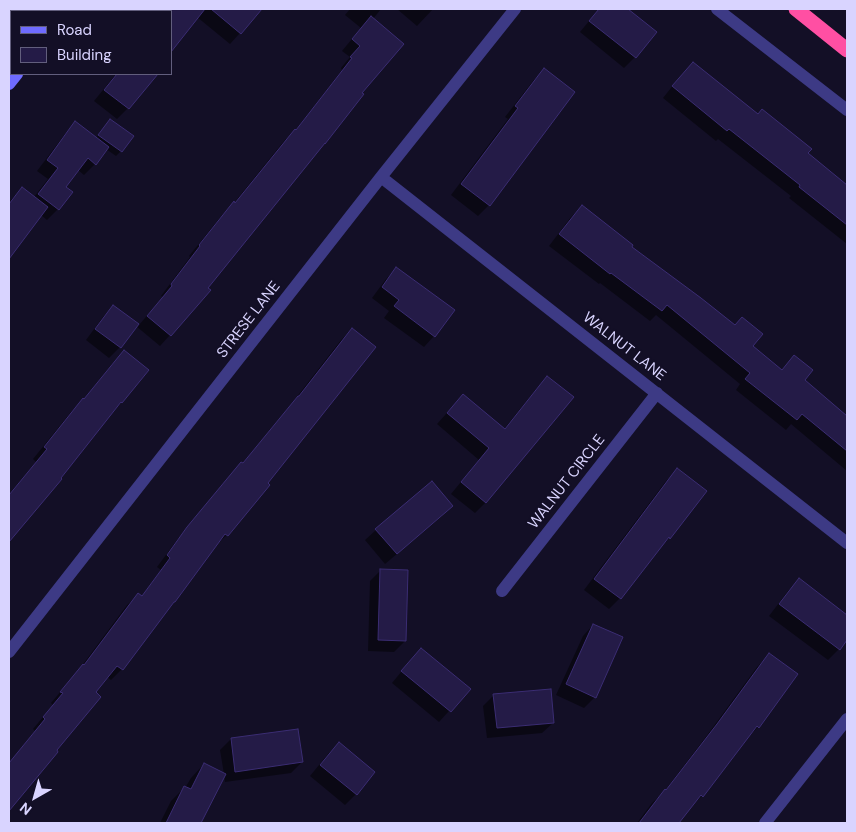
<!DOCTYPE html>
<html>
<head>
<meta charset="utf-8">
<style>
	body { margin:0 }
	#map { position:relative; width:856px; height:832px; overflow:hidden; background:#130f26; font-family:"DM Sans",sans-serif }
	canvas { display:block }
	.frame { position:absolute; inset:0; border:10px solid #d9d4ff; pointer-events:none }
	.legend { position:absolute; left:10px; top:10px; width:162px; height:65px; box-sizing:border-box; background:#130f26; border:1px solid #625e7d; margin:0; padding:6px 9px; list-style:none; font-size:15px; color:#d9d4ff }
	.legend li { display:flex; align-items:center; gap:10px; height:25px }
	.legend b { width:25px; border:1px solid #625e7d }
	.north { position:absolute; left:10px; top:772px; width:50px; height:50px; -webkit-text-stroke:4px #130f26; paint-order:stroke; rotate:218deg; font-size:14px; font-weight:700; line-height:20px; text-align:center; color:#d9d4ff }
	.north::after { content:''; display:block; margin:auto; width:18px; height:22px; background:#d9d4ff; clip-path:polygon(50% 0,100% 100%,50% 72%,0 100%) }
</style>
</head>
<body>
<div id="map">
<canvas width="856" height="832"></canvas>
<div class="frame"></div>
<ul class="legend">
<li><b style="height:6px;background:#6f6bff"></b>Road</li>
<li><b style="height:14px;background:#241b47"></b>Building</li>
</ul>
<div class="north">N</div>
</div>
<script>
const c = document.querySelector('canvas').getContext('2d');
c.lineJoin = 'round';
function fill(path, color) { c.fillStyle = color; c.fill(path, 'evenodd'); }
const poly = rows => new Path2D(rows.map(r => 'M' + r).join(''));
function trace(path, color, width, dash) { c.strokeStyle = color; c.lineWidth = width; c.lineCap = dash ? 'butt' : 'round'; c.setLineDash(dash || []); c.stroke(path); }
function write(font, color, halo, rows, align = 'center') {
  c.font = font + ' "DM Sans",sans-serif'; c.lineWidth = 4; c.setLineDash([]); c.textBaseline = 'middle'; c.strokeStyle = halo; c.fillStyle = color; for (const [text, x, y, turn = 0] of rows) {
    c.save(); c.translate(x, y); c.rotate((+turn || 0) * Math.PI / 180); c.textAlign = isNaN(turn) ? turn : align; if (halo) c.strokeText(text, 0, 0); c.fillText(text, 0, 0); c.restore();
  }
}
const shadow = poly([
	[165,9,256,9,259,11,240,33,230,44,197,17,171,11,163,11],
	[350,9,381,9,373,19,361,93,206,288,170,335,160,346,136,326,120,347,109,358,86,340,103,317,113,306,139,325,163,297,161,296,190,257,189,256,223,214,234,203,284,141,294,132,342,70,341,68,350,57,342,51,361,28,345,15],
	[397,9,433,9,417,26],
	[599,9,626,9,655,32,635,57,624,68,580,32],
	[693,63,847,186,847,244,789,198,791,196,718,139,716,141,663,98,682,74],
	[544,70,489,205,478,216,451,195,508,119,505,117,533,81],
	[116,74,155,74,128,108,117,119,94,101],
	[110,120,132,136,121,151,116,156,106,149,95,164,84,175,78,170,65,187,71,192,58,209,47,220,41,215,18,245,9,254,9,202,22,188,34,197,48,179,37,171,65,134,75,123,96,138],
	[582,207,630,247,734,326,742,318,751,347,781,371,794,357,803,381,847,418,847,471,791,424,786,430,736,390,740,384,656,315,650,321,600,283,599,284,549,246,571,217],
	[397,268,434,336,424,347,384,318,389,311,372,298,386,279],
	[352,329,227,535,216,545,122,669,111,680,107,677,94,692,55,750,57,752,9,809,9,763,35,731,33,729,53,705,51,703,78,671,127,605,138,595,141,597,161,570,157,567,177,540,231,474,242,464,292,403,341,340],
	[124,352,122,402,109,415,59,478,60,479,9,540,9,494,36,462,33,459,71,412,82,401,112,364],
	[547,377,486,502,475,513,451,494,479,460,437,424,463,395,504,429,537,388],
	[677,470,705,491,669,538,658,549,620,598,609,609,584,590,666,481],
	[452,506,441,517,385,564,365,540,376,530],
	[381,570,405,641,394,652,368,651,370,581],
	[799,580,847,616,847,637,839,649,828,660,769,616,788,591],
	[593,625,595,697,584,708,556,695,583,636],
	[770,654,796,674,758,727,746,739,702,796,689,808,678,823,637,823,652,803,663,793,705,738,757,667],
	[411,660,469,689,439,722,392,683],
	[494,695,553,723,542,733,487,738,483,706],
	[231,739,302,762,291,773,225,782,224,776,200,823,160,823,171,801,184,788,185,788,191,778,204,764,224,774,220,750],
	[339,743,374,772,356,794,345,805,310,776,328,754]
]);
const building = poly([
	[171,9,205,9,171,52,171,9],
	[211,9,262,9,241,34,211,9],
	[599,9,628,9,657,32,636,58,589,21,599,9],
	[371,16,404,44,362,93,364,94,325,144,325,143,208,288,211,290,171,336,147,316,172,286,171,284,200,246,199,245,234,201,235,203,295,129,296,130,352,58,350,57,360,46,352,39,371,16],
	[693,62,758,114,762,109,812,149,808,153,847,185,847,225,799,187,800,185,729,129,727,131,672,86,693,62],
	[544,68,575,92,490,206,461,184,518,108,515,106,544,68],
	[117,74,158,74,129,109,104,90,117,74],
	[110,119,134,136,122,152,98,135,110,119],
	[75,121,109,147,96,165,88,158,66,187,73,192,59,210,38,194,58,168,47,160,75,121],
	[22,187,48,207,9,259,9,204,22,187],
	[582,205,633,245,632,247,701,298,735,325,742,317,763,334,753,346,782,370,794,355,813,370,805,380,847,416,847,451,802,414,797,420,745,379,750,373,667,305,662,311,611,273,610,274,559,234,582,205],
	[396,267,455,310,435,337,394,306,399,300,382,287,396,267],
	[113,305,139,324,121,348,95,329,113,305],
	[352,328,376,347,268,483,270,485,228,536,225,534,175,602,174,602,123,670,117,666,96,692,101,697,57,750,58,752,9,811,9,763,45,719,43,717,63,693,60,692,83,664,84,665,138,593,142,596,170,558,167,555,187,527,241,462,243,463,298,396,299,396,352,328],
	[124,350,149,370,122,403,121,402,61,478,62,479,9,542,9,495,47,449,44,447,83,398,84,399,124,350],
	[547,376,574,397,486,503,461,482,489,448,447,413,463,394,505,429,547,376],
	[677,468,707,491,670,539,669,537,621,599,594,579,677,468],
	[432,481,453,506,397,554,375,529,432,481],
	[380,569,408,570,406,641,378,640,380,569],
	[799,578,847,615,847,640,840,650,779,604,799,578],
	[593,624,623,637,596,698,566,684,593,624],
	[421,648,471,689,451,712,401,671,421,648],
	[769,653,798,674,759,728,757,726,703,797,701,795,679,823,639,823,665,789,666,790,717,724,769,653],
	[551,689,554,723,497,728,493,694,551,689],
	[298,729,303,762,235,772,231,738,298,729],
	[339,742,375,772,357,795,320,765,339,742],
	[204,763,226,774,201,823,166,823,184,786,191,789,204,763]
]);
const street = poly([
	[717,9,847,110],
	[381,177,847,543],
	[502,591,657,393],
	[9,652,381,177,515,9],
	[765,823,847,719]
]);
const secondary = poly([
	[66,11,68,9],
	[9,84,17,74]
]);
const highway = poly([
	[796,9,847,50]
]);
const streetNames = [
	["STRESE LANE",249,320,-52],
	["WALNUT LANE",624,347,38],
	["WALNUT CIRCLE",567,482,-52]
];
fill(shadow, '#0007');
fill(building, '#241b47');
trace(building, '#3b2d73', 1);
trace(street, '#3d3a85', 12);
trace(secondary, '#6f6bff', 12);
trace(highway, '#ff4fa3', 15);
write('15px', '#d9d4ff', '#130f26', streetNames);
</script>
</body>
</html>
